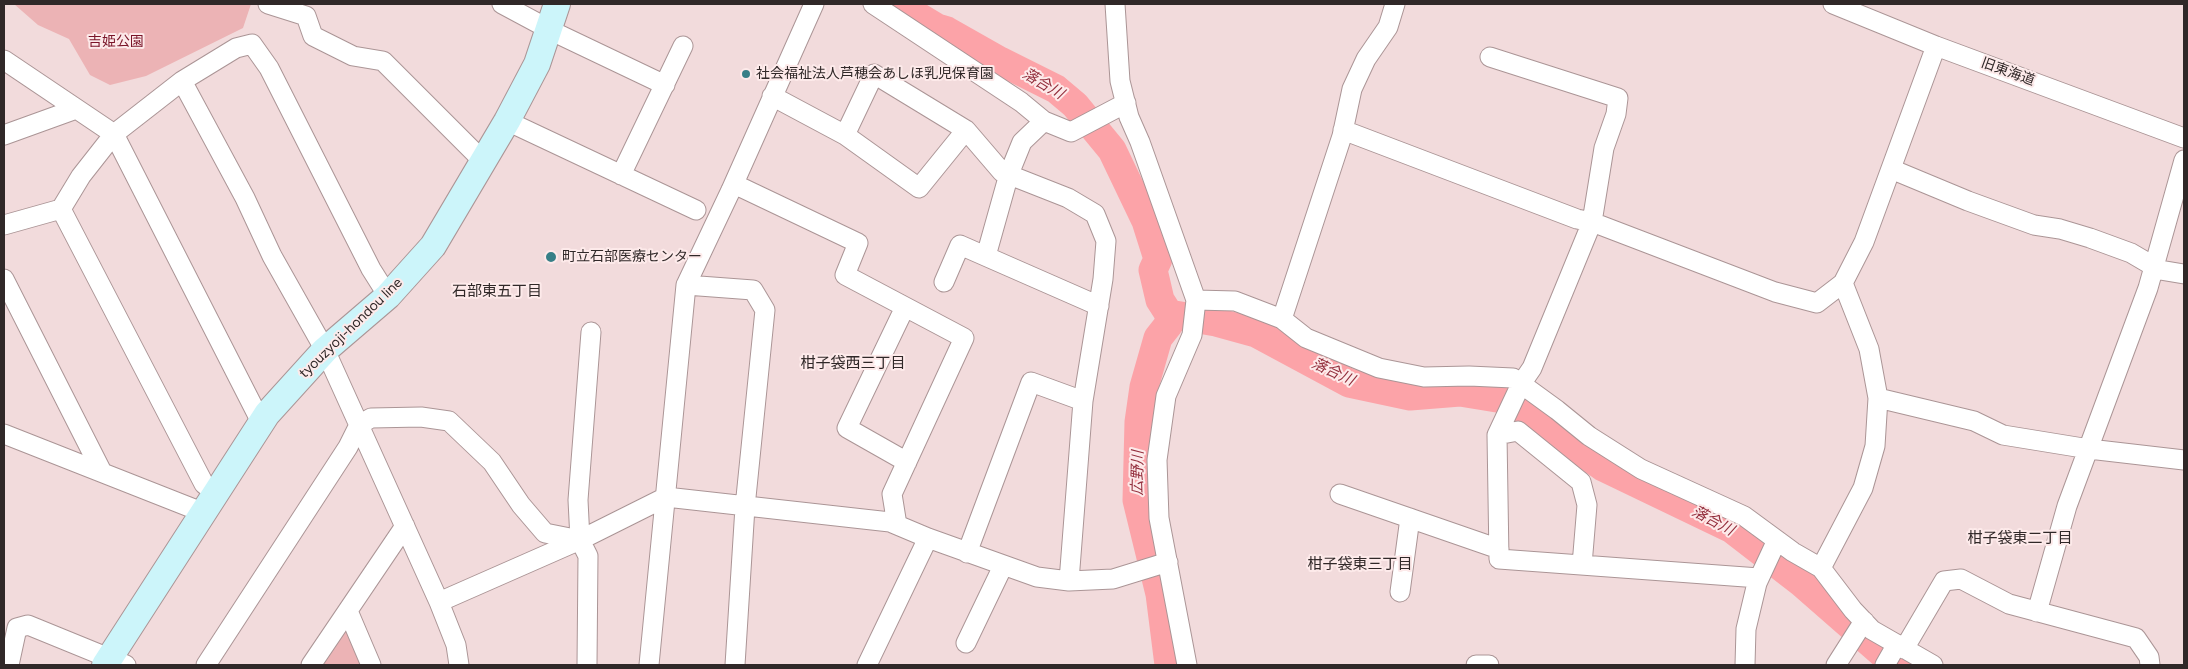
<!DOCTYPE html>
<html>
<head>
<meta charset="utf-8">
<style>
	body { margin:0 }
	#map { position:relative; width:2188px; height:669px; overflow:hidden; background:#f2dbdc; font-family:Figtree,sans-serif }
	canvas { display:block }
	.frame { position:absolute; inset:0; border:5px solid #302828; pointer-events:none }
</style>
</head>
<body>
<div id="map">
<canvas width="2188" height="669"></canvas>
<div class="frame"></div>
</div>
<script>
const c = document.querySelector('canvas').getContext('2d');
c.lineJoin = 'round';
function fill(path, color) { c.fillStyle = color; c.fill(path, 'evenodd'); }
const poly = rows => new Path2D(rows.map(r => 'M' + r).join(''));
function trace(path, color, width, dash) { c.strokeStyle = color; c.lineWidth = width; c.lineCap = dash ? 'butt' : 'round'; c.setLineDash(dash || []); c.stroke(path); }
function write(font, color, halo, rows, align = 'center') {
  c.font = font + ' Figtree,"Noto Sans JP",sans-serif'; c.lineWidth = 4; c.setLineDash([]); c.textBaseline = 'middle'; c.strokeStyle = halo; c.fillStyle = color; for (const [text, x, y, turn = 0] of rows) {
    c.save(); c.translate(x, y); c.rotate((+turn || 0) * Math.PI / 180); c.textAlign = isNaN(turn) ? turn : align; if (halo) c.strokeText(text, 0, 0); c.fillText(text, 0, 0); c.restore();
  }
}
const green = poly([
	[14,4,251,4,243,28,146,76,110,85,90,75,69,39,38,25],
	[341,626,349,628,365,665,318,665]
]);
const river = poly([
	[888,4,896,9,909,11,937,28,947,31,1000,61,1056,89,1075,105,1112,150,1146,221,1158,259,1153,270,1160,300,1169,314,1216,322,1256,333,1349,383,1410,396,1460,392,1509,400,1603,467,1732,529,1802,583,1890,660,1900,665],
	[1169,665,1160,594,1137,500,1139,422,1144,387,1158,338,1169,324,1169,314]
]);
const minor = poly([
	[268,4,306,16,313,36,353,56,383,61,484,162],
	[502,4,558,34,665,85],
	[873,4,1021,102,1044,121],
	[1115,4,1120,81,1129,117,1140,142,1196,300,1192,335,1166,396,1157,460,1159,518,1187,665],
	[1833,4,1936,46,2184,138],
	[4,60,114,134,261,422],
	[182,81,245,198,272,256,325,350,439,602,456,645,459,665],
	[772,96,845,135,919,188,966,130],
	[507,121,696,210],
	[1343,130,1577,219,1592,222,1604,148,1616,114,1618,98,1490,57],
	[4,135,76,109],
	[845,135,874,74,966,130,1002,172,1068,198,1095,214,1106,241,1103,279,1083,401,1069,581],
	[1891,169,1968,201,2034,225,2060,229,2090,238,2131,253,2160,270,2184,274],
	[621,175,683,46],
	[734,184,858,243,845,275,964,338,892,494,897,525],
	[61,209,204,484,215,493],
	[4,225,61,209,81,176,114,134,182,81,236,48,252,44,269,68,371,269,388,296],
	[986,256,1009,174,1022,142,1044,121,1071,132,1126,103],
	[4,279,102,472],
	[944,282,960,245,1099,306],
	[686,285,753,290,765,310,745,507,735,665],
	[1196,300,1235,301,1282,319,1306,338,1379,368,1424,377,1469,376,1513,378,1557,410,1589,436,1641,469,1744,516,1793,552,1821,568,1853,610,1872,630,1933,665],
	[905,307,847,428,907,462],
	[1282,319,1342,136,1352,89,1366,59,1388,27,1395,4],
	[1878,398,1974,421,2003,435,2089,449,2184,460],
	[4,434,202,512],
	[1497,435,1518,431,1581,482,1587,505,1582,565],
	[1340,494,1499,549],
	[967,553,1031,382,1083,401],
	[1821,568,1863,488,1875,446,1878,398,1869,349,1843,283,1864,242,1936,46],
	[1759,578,1499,559,1497,435,1521,384,1532,368,1592,222,1775,292,1817,303,1843,283],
	[1400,592,1410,518],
	[439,602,580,540,666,497,890,522,928,538,1037,577,1069,581,1113,579,1168,562],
	[348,611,371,665],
	[2037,612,2067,506,2148,288,2184,160],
	[966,643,1003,566],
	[1904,649,1944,581,1961,579,2009,604,2136,638,2149,657,2150,665],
	[9,665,17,628,28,625,126,665],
	[206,665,348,447,359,425,371,418,421,417,449,421,492,462,521,505,545,533,580,540],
	[311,665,405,526],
	[587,665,588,556,580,540,578,500,591,332],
	[649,665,686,285,731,190,814,4],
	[867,665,928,538],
	[1476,665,1489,665],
	[1745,665,1746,629,1757,583,1777,540],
	[1836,665,1864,621],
	[1885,665,1897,644]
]);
const secondary = poly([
	[105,665,267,414,325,350,388,296,433,246,507,121,537,64,557,4]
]);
const markers = [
	[746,74,5,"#377f87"],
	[551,257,6,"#377f87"]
];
const parkNames = [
	["吉姫公園",116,42]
];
const streetNames = [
	["旧東海道",2008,72,20],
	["tyouzyoji-hondou line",351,328,-44]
];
const poiNames = [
	["社会福祉法人芦穂会あしほ乳児保育園",756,74],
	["町立石部医療センター",562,257]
];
const waterNames = [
	["落合川",1043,84,31],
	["落合川",1333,372,25],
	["広野川",1138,473,-89],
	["落合川",1713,521,28]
];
const neighbourhoodNames = [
	["石部東五丁目",497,292],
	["柑子袋西三丁目",853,364],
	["柑子袋東二丁目",2020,539],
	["柑子袋東三丁目",1360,565]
];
fill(green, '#ecb3b5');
trace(river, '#fca3a8', 29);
trace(minor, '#ab9596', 21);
trace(secondary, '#ab9596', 28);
trace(minor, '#fff', 19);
trace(secondary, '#ccf5fa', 26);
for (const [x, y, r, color] of markers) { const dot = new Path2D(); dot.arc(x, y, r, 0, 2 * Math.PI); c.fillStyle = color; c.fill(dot); trace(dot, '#fdeaea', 2); }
write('14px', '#7a1428', '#fdeaea', parkNames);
write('14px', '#302828', '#fdeaea', streetNames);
write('14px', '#302828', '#fdeaea', poiNames, 'left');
write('italic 15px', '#932e3c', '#fdeaea', waterNames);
write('15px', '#302828', '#fdeaea', neighbourhoodNames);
</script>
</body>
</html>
